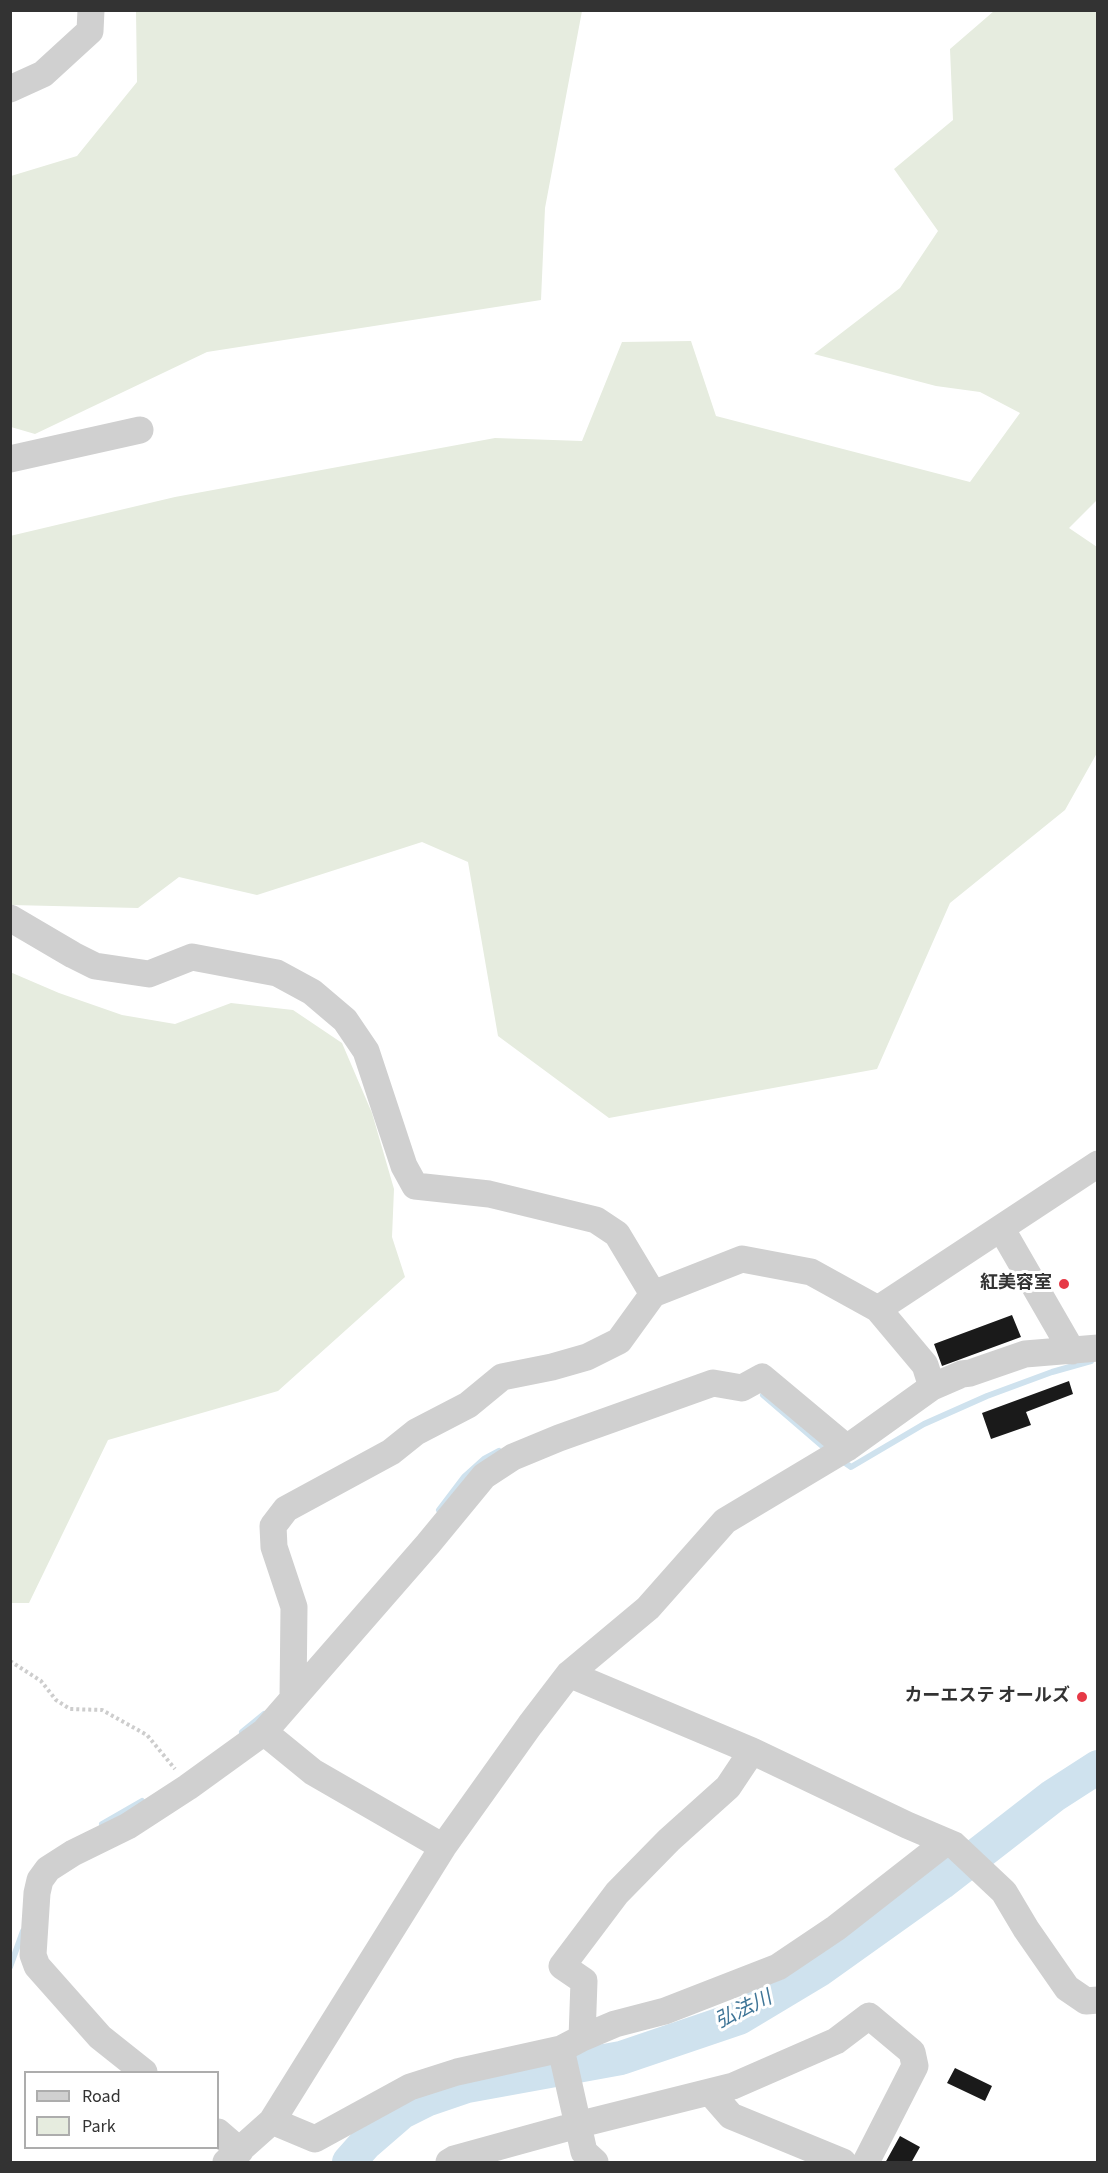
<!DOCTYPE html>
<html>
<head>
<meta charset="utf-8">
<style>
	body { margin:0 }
	#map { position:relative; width:1108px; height:2173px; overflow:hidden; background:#fff; font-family:"Source Sans 3",sans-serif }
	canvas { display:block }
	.frame { position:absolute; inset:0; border:12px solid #333; pointer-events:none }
	.legend { position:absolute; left:24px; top:2071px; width:195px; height:78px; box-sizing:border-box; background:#fff; border:2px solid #adadad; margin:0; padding:8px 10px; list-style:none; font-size:18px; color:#333 }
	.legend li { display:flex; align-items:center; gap:12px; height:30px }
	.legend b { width:30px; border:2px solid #adadad }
</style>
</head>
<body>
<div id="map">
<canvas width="1108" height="2173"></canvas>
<div class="frame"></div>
<ul class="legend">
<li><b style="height:8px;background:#d0d0d0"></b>Road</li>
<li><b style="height:16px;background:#e6ecdf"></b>Park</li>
</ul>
</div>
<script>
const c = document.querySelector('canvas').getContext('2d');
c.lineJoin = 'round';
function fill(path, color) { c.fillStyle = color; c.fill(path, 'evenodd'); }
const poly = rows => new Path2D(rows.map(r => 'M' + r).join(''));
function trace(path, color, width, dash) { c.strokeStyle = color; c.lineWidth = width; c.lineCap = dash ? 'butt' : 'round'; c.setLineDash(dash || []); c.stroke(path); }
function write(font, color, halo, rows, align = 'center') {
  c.font = font + ' "Source Sans 3","Noto Sans JP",sans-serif'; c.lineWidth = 6; c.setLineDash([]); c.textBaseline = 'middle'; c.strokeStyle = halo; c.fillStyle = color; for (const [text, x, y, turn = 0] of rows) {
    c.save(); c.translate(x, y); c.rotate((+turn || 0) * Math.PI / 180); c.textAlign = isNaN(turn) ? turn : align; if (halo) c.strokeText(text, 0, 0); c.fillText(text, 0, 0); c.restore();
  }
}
const green = poly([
	[136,11,582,11,545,208,541,300,207,352,35,434,11,427,11,176,77,156,137,82],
	[994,11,1097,11,1097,500,1069,528,1097,547,1097,753,1065,810,950,903,877,1069,609,1118,498,1036,468,862,422,842,257,895,179,877,138,908,11,905,10,536,175,497,495,438,582,441,622,342,691,341,716,416,970,482,1020,413,980,392,936,386,814,354,900,288,938,231,894,169,953,120,950,49],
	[10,972,59,993,122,1015,175,1024,231,1003,293,1010,342,1043,372,1113,394,1189,392,1237,405,1277,278,1391,108,1440,29,1603,10,1603]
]);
const stream = poly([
	[763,1395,828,1451],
	[841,1460,851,1467,924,1424,987,1396,1052,1372,1091,1361],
	[439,1510,464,1477,484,1459,499,1451],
	[242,1732,264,1714],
	[102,1824,142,1801],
	[10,1967,23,1931]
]);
const river = poly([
	[349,2162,365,2144,402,2112,426,2100,467,2086,621,2058,739,2018,819,1970,941,1883,1053,1796,1098,1767]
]);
const building = poly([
	[1012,1315,1021,1337,942,1366,934,1344],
	[1069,1381,1073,1394,1026,1412,1031,1425,991,1439,982,1413],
	[955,2068,992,2086,985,2101,947,2083],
	[900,2136,920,2147,911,2163,885,2163]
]);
const path = poly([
	[10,1661,41,1681,56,1700,70,1709,102,1710,147,1735,175,1769]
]);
const minor = poly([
	[10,89,43,74,90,31,91,10],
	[10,459,140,430],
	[10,918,73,955,95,966,149,974,192,957,277,973,312,992,345,1020,366,1051,404,1166,415,1186,489,1194,596,1220,617,1234,653,1294],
	[1001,1228,1072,1351],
	[878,1309,1098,1164],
	[569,1674,752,1751,907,1825,954,1845,1004,1892,1026,1929,1067,1988,1086,2001,1098,2000],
	[293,1698,294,1607,274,1547,273,1526,286,1509,391,1452,416,1432,468,1405,502,1377,552,1367,587,1357,619,1341,653,1294,742,1259,811,1272,878,1309,925,1365,932,1387],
	[264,1732,313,1772,443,1847],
	[582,2038,584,1981,562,1966,617,1893,669,1840,728,1787,752,1751],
	[561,2049,584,2152,595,2162],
	[144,2072,100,2037,37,1966,33,1955,37,1893,40,1880,48,1869,73,1853,128,1826,188,1787,264,1732,428,1544,484,1476,513,1457,559,1438,713,1383,742,1388,762,1377,847,1448],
	[710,2092,731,2116,843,2162],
	[272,2121,315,2139,410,2087,457,2072,561,2049,582,2038,615,2024,665,2011,778,1967,836,1928,946,1842],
	[218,2132,240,2151],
	[226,2162,272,2121,443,1847,530,1725,569,1674,648,1608,725,1521,847,1448,932,1387,962,1374,970,1373,1025,1354,1098,1348],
	[449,2162,454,2159,581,2124,733,2086,836,2041,869,2016,912,2052,915,2066,866,2162]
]);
const markers = [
	[1064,1284,6,"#e63946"],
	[1082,1697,6,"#e63946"]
];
const poiNames = [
	["紅美容室",1052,1284],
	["カーエステ オールズ",1070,1697]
];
const waterNames = [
	["弘法川",744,2011,-26]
];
fill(green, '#e6ecdf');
trace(stream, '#cfe2ee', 6);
trace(river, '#cfe2ee', 34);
fill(building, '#1a1a1a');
trace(path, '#cdcdcd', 4, [3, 3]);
trace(minor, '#d0d0d0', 27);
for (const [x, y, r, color] of markers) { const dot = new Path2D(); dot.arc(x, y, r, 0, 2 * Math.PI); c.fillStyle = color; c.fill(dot); trace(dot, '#fff', 2); }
write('bold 18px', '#333', '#fff', poiNames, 'right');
write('italic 20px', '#3f7597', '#fff', waterNames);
</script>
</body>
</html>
